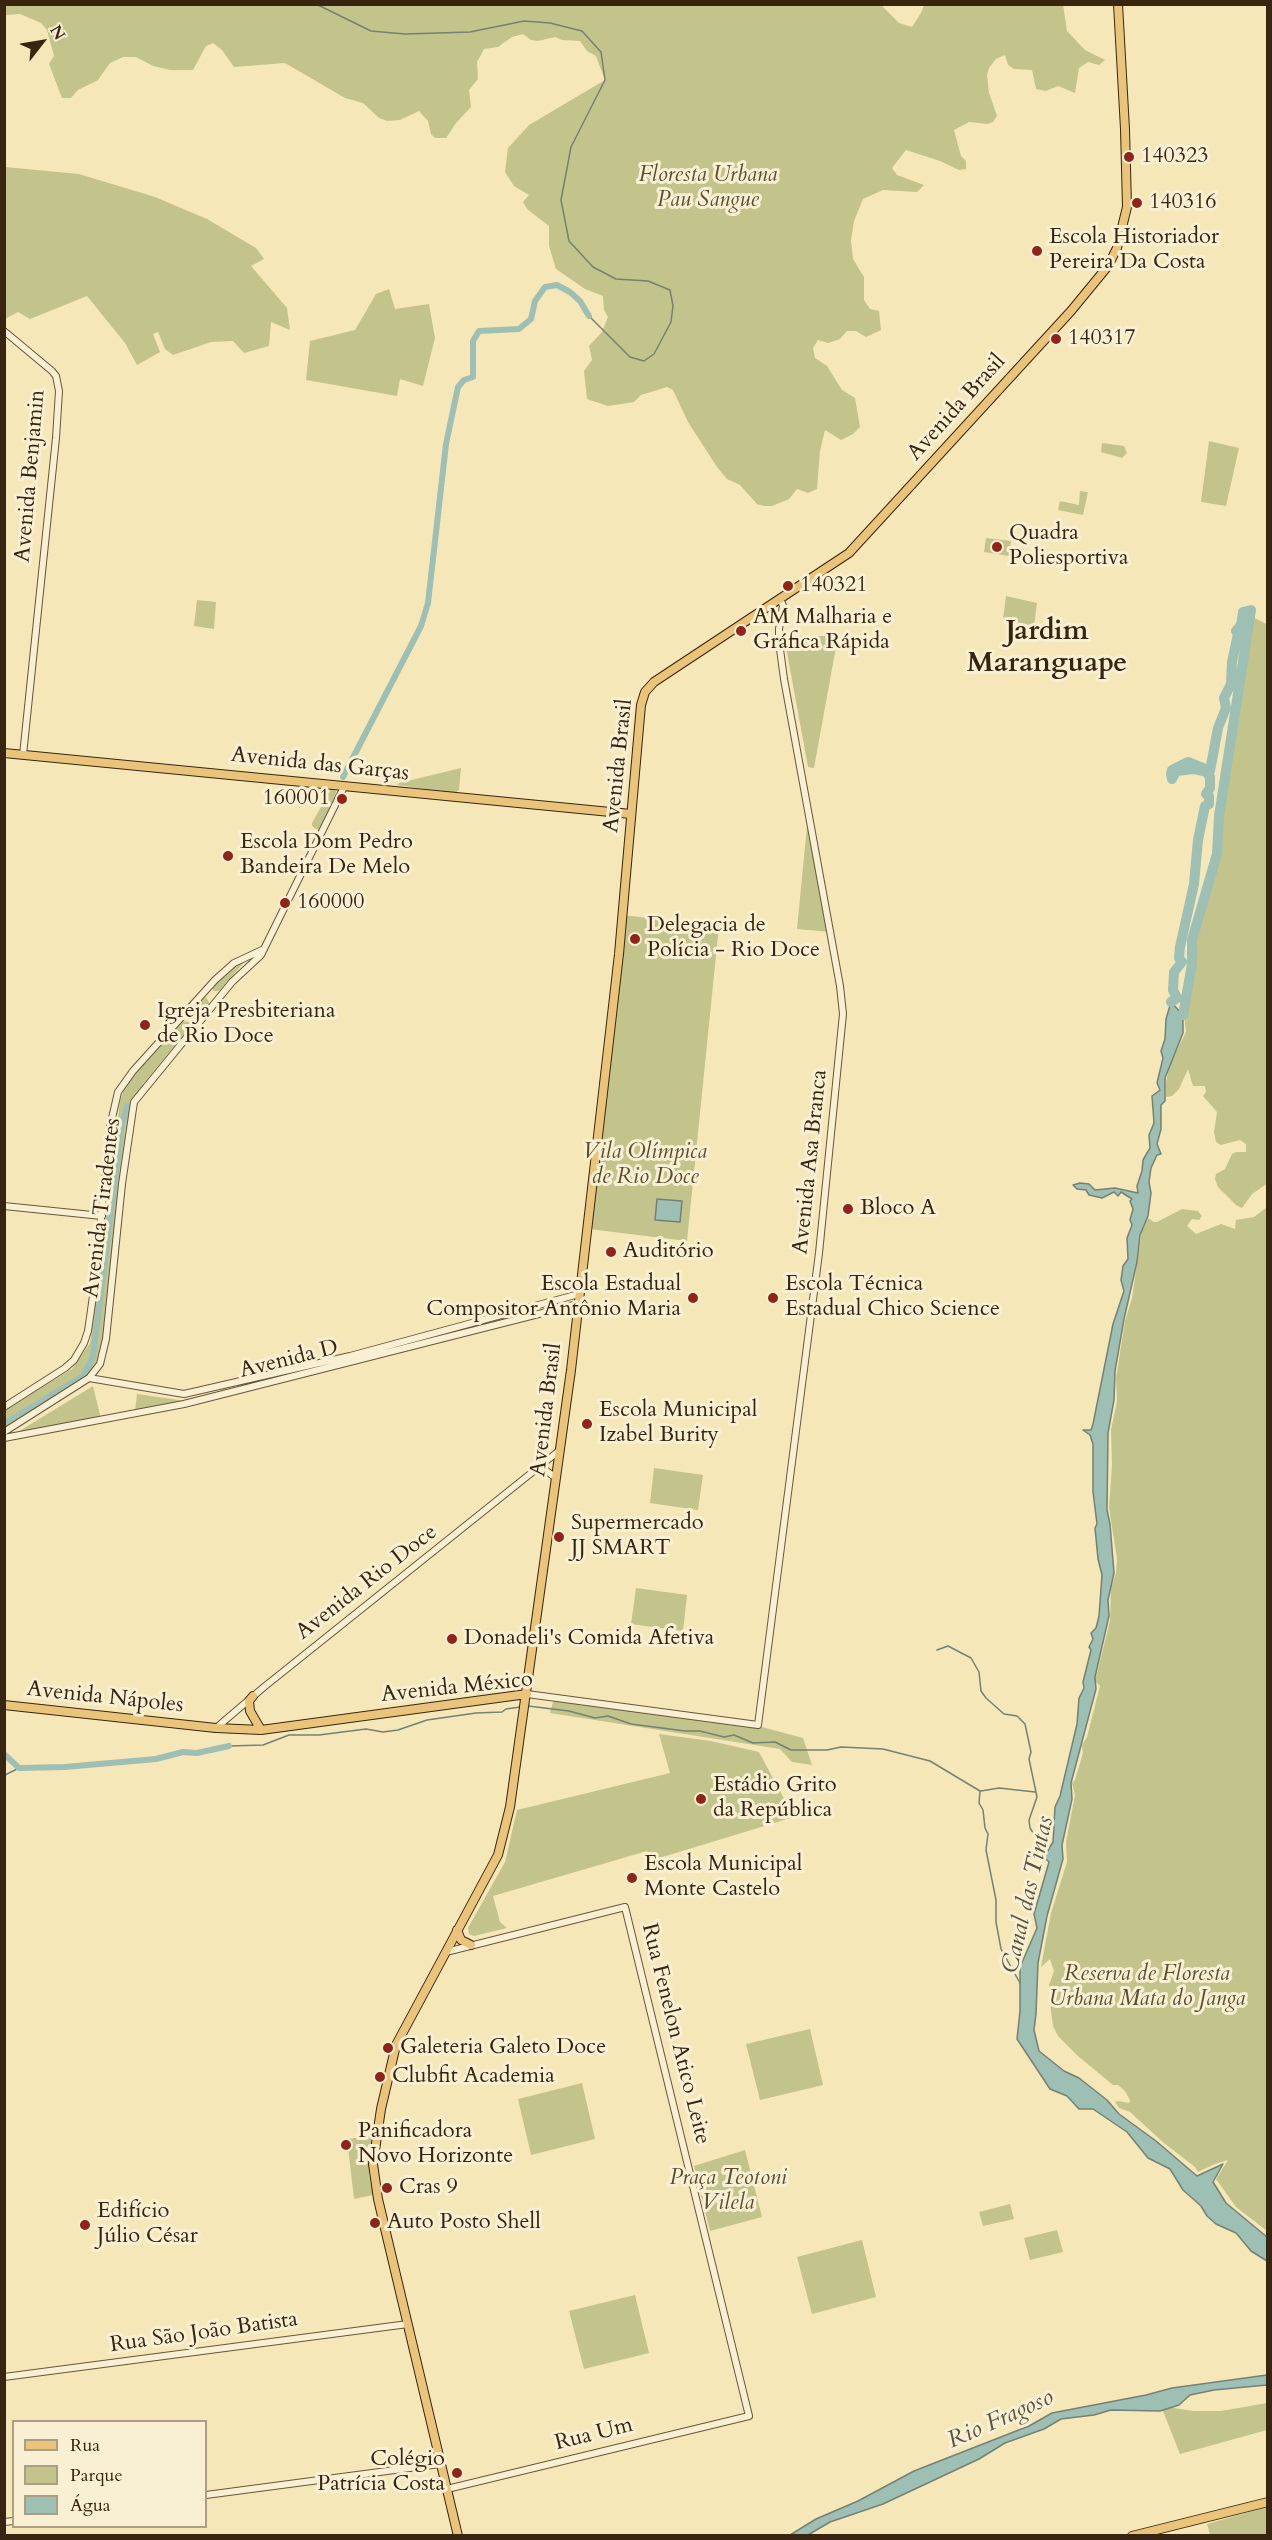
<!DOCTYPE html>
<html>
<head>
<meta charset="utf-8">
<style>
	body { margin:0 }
	#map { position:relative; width:1272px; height:2540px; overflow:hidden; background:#f6e7b9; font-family:Cardo,serif }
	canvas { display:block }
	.frame { position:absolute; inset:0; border:6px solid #382511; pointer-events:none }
	.legend { position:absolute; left:12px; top:2420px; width:195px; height:108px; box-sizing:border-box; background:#f9efd2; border:2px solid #ac9e85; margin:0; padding:8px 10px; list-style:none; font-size:18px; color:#382511 }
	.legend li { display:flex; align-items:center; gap:12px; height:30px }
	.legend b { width:30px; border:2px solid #ac9e85 }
	.north { position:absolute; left:12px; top:12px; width:60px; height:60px; -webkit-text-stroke:4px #f9efd2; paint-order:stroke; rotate:59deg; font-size:16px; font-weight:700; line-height:24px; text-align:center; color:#382511 }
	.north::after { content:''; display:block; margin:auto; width:21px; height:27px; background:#382511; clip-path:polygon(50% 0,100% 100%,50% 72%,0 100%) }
</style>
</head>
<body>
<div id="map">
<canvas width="1272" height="2540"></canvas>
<div class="frame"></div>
<ul class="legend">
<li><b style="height:8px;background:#ebc47c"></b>Rua</li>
<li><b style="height:16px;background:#c2c48b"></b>Parque</li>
<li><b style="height:16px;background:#9dbfb4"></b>Água</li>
</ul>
<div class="north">N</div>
</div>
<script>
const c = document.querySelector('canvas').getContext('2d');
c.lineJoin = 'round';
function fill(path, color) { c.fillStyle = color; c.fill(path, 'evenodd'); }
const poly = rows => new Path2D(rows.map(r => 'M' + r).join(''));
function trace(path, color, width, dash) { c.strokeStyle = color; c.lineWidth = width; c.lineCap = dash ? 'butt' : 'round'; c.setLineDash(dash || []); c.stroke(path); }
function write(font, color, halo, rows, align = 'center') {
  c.font = font + ' Cardo,serif'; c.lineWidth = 6; c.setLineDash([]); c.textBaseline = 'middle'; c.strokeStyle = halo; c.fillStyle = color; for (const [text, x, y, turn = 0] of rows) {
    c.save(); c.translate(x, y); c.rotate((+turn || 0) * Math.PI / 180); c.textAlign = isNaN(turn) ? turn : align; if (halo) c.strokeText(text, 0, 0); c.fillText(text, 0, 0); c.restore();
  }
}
const green = poly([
	[5,4,880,4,899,23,912,27,921,13,924,5,1063,4,1067,31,1085,50,1105,60,1099,65,1088,62,1079,68,1075,93,1058,86,1046,91,1036,89,1032,70,1014,69,1008,65,1005,55,996,59,989,68,987,75,989,93,997,116,993,122,987,124,969,122,954,130,961,156,966,161,966,169,959,170,940,161,906,150,892,168,897,175,924,185,917,192,883,190,863,199,854,221,851,241,853,259,864,277,864,300,870,309,879,311,881,330,866,337,856,331,847,331,840,339,828,343,818,340,813,348,815,358,827,366,842,390,855,398,860,427,853,434,841,440,825,430,820,451,817,489,808,493,797,489,789,499,772,506,764,506,757,504,740,485,727,479,717,467,688,422,673,390,667,387,641,395,634,402,608,406,587,399,584,371,592,360,589,346,602,332,608,317,604,310,603,296,585,289,556,269,549,246,549,226,527,209,523,202,529,195,514,186,505,172,508,148,529,125,605,80,596,56,587,51,580,41,562,40,555,37,538,41,531,40,523,34,512,37,498,47,484,49,477,62,478,79,469,90,471,107,456,123,446,138,435,138,431,134,428,121,419,111,400,120,387,121,379,118,363,103,345,98,285,63,234,67,222,50,213,43,206,46,193,70,170,70,153,66,136,57,123,57,110,63,98,80,78,90,71,98,62,98,49,64,54,56,47,30,41,23,20,14,5,15],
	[5,167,79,174,155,197,207,219,256,248,264,259,251,266,287,308,290,330,271,322,269,346,244,353,233,341,211,342,173,355,165,349,158,332,153,334,160,352,137,365,125,343,87,296,30,319,18,312,5,319],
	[389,289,395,309,429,304,435,338,423,386,400,379,397,396,306,380,310,341,355,330,376,294],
	[1209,441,1239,448,1226,506,1201,502],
	[1102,443,1124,446,1127,453,1122,458,1101,452],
	[1080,491,1088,492,1083,515,1058,510,1060,501,1079,505],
	[986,538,1011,541,1009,556,984,552],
	[1006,596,1037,603,1034,626,1003,619],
	[197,600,216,602,214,629,194,626],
	[1253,617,1268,625,1268,1183,1252,1194,1242,1208,1236,1205,1218,1187,1215,1179,1216,1174,1225,1169,1232,1154,1236,1152,1246,1152,1246,1144,1240,1140,1221,1145,1216,1142,1214,1132,1217,1112,1203,1096,1206,1092,1205,1086,1193,1086,1188,1069,1179,1089,1172,1096,1166,1097,1166,1082,1170,1064,1186,1032,1184,1014,1189,1000,1188,984,1192,975,1193,942,1203,917,1219,853,1220,811,1227,793,1225,782,1228,775,1235,713,1241,671,1245,662,1245,650,1250,620],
	[784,636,838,636,814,768,808,767],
	[461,768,459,790,455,793,397,785,399,783],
	[331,789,336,791,336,797,323,826,319,830,316,829,312,826,312,823],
	[808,816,830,932,797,929],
	[622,915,719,926,687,1241,589,1229],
	[246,960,219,991,214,991,212,988,231,966],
	[206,997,210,1004,198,1017,191,1010],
	[179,1021,194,1022,143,1084,132,1105,101,1358,91,1374,5,1429,5,1410,72,1369,90,1343,120,1101,127,1081],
	[1267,1207,1267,2231,1236,2207,1216,2179,1228,2160,1215,2164,1198,2172,1195,2167,1164,2143,1130,2112,1119,2108,1115,2102,1118,2101,1129,2103,1130,2100,1125,2091,1118,2085,1113,2085,1079,2057,1058,2036,1053,2026,1051,2011,1049,1985,1054,1971,1050,1959,1041,1967,1051,1913,1067,1862,1066,1842,1075,1795,1072,1783,1075,1780,1083,1753,1082,1745,1087,1737,1100,1686,1096,1682,1096,1677,1110,1621,1111,1589,1116,1573,1117,1559,1109,1508,1112,1465,1111,1430,1117,1401,1116,1378,1125,1321,1132,1298,1142,1230,1148,1218,1154,1222,1157,1222,1182,1209,1198,1211,1202,1216,1199,1220,1192,1219,1187,1226,1196,1234,1221,1224,1235,1229,1236,1220,1254,1217],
	[93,1386,101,1419,13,1435],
	[137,1394,186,1401,135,1411],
	[654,1468,703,1475,698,1510,650,1503],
	[636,1588,687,1595,683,1631,631,1624],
	[554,1698,762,1727,803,1738,812,1765,792,1762,780,1749,550,1713],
	[659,1734,711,1741,759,1752,794,1817,656,1859,647,1851,493,1896,500,1922,507,1928,474,1936,469,1934,468,1928,505,1862,517,1810,670,1773],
	[810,2029,823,2085,760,2100,746,2044],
	[582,2083,595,2139,531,2155,518,2099],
	[372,2136,369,2174,373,2195,354,2199,347,2139],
	[745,2150,762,2217,710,2231,694,2166],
	[1010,2204,1014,2219,983,2226,979,2212],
	[1057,2230,1063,2252,1030,2260,1024,2238],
	[862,2240,876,2297,812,2314,797,2257],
	[635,2295,649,2353,584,2369,569,2311],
	[1267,2403,1267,2430,1180,2454,1161,2406,1193,2411,1221,2411],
	[1267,2507,1267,2535,1210,2535,1207,2524]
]);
const water = poly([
	[1171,1002,1183,1015,1183,1033,1165,1078,1165,1101,1161,1105,1161,1129,1157,1144,1161,1154,1157,1155,1151,1168,1149,1182,1151,1193,1148,1216,1140,1235,1137,1262,1124,1319,1115,1371,1114,1400,1108,1433,1107,1510,1110,1524,1114,1573,1108,1600,1109,1616,1095,1677,1096,1689,1071,1783,1072,1799,1062,1845,1063,1859,1047,1916,1038,1963,1036,2014,1034,2030,1039,2051,1064,2071,1079,2078,1107,2100,1119,2114,1156,2141,1197,2176,1223,2164,1213,2182,1226,2203,1267,2237,1267,2261,1251,2251,1236,2233,1216,2224,1207,2216,1201,2206,1183,2190,1170,2169,1148,2158,1127,2132,1093,2109,1079,2109,1067,2096,1050,2089,1017,2039,1020,2011,1020,1967,1037,1928,1034,1914,1049,1862,1044,1857,1053,1842,1055,1807,1060,1796,1077,1724,1079,1698,1084,1688,1083,1682,1091,1650,1089,1647,1093,1639,1091,1633,1096,1628,1099,1616,1102,1575,1098,1559,1095,1528,1097,1524,1093,1492,1093,1444,1090,1435,1083,1430,1091,1430,1093,1424,1113,1324,1124,1291,1121,1280,1123,1266,1128,1259,1127,1238,1132,1225,1130,1220,1133,1209,1130,1201,1132,1199,1121,1192,1118,1196,1114,1192,1102,1198,1089,1195,1086,1190,1077,1189,1073,1185,1080,1183,1089,1184,1095,1190,1115,1188,1138,1193,1137,1186,1142,1171,1143,1160,1150,1148,1149,1135,1154,1123,1152,1096,1160,1090,1157,1083,1163,1058,1161,1051,1165,1039,1166,1019,1171,1002],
	[657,1199,682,1201,680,1222,655,1220,657,1199],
	[1267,2375,1267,2385,1214,2390,1190,2395,1179,2405,1160,2411,1111,2410,1094,2415,1061,2419,1044,2429,1005,2443,979,2459,883,2504,830,2522,808,2535,790,2535,816,2519,858,2501,914,2471,1029,2426,1052,2413,1146,2395,1172,2388,1267,2375]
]);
const stream = poly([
	[316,4,371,31,405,34,470,32,524,21,550,23,582,31,601,52,605,80,571,147,561,200,569,241,593,267,616,279,648,281,670,290,673,306,671,322,654,354,644,361,630,357,589,316],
	[937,1650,948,1646,971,1658,979,1672,981,1691,986,1698,1004,1714,1017,1716,1025,1724,1031,1752,1029,1759,1037,1797,1029,1820,1030,1828,1046,1853],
	[528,1706,569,1711,595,1718,608,1716,631,1724,685,1731,700,1731,724,1737,734,1735,753,1743,775,1742,791,1750,827,1750,841,1747,883,1749,930,1761,980,1791,979,1803,983,1810,985,1828,988,1834,986,1850,996,1900,996,1922,1001,1949,1020,1983],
	[229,1746,263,1745,289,1735,319,1735,366,1729,383,1732,398,1730,427,1720,476,1713,502,1712,506,1709,520,1707],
	[5,1775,19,1768],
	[981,1791,999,1788,1035,1792]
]);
const canal = poly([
	[343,777,421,626,428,603,446,444,458,387,464,380,473,377,473,341,479,331,519,329,531,319,535,301,545,287,557,285,570,292,580,301,589,316],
	[4,1424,83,1376,93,1357,121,1130,127,1106],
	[4,1754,19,1768,65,1767,156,1759,183,1752,197,1753,229,1746]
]);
const river = poly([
	[1171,1002,1177,998,1173,990,1174,972,1182,962,1179,958,1180,947,1194,884,1198,840,1205,806,1209,804,1209,796,1206,794,1210,788,1210,777,1206,772,1194,769,1176,771,1172,779,1171,774,1172,770,1188,762,1210,771,1218,728,1226,708,1224,698,1231,684,1232,662,1238,634,1236,631,1241,625,1243,612,1251,610,1219,816,1217,854,1192,940,1192,964,1183,1015]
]);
const minor = poly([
	[4,331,52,371,56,376,59,391,56,438,23,755],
	[4,1206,102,1216],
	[89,1378,184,1394,350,1356,579,1294],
	[4,1407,65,1368,74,1360,84,1343,88,1331,94,1289,110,1127,118,1092,133,1071,215,980,234,963,264,949],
	[4,1432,89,1378,100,1364,106,1339,122,1184,134,1102,232,982,261,955,344,787],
	[4,1438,184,1404,578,1304],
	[540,1466,556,1478],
	[527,1694,758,1725,819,1253,843,1014,840,986,784,679,779,642,779,629,783,606,780,598],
	[216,1728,264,1687,560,1450],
	[446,1952,625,1907,749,2416,447,2489],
	[4,2377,408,2324],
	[206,2495,440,2464],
	[4,2522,14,2521]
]);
const major = poly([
	[4,753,631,814],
	[253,1696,249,1701,250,1711,261,1730],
	[4,1705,216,1728,261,1730,527,1694],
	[457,1930,461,1940,471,1945],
	[458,2536,378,2199,373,2164,381,2109,396,2045,498,1855,510,1807,571,1370,619,954,641,705,645,692,654,682,849,553,1071,311,1108,266,1117,248,1127,207,1125,129,1118,4],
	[1132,2536,1268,2502]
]);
const markers = [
	[1129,157,6,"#8f2418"],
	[1137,203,6,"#8f2418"],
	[1037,251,6,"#8f2418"],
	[1056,339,6,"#8f2418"],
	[997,547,6,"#8f2418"],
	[788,586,6,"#8f2418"],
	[741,631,6,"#8f2418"],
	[342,799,6,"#8f2418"],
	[228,856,6,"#8f2418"],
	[285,903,6,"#8f2418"],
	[635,939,6,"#8f2418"],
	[145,1025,6,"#8f2418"],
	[848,1209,6,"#8f2418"],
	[611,1252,6,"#8f2418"],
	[693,1298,6,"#8f2418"],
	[773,1298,6,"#8f2418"],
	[587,1424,6,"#8f2418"],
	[559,1537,6,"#8f2418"],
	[452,1639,6,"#8f2418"],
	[701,1799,6,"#8f2418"],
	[632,1878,6,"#8f2418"],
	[388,2048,6,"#8f2418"],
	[380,2077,6,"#8f2418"],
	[346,2145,6,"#8f2418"],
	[387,2188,6,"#8f2418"],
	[375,2223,6,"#8f2418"],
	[85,2225,6,"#8f2418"],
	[457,2473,6,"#8f2418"]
];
const poiNames = [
	["140323",1141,157],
	["140316",1149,203],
	["Escola Historiador",1049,238],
	["Pereira Da Costa",1049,263],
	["140317",1068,339],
	["Quadra",1009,534],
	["Poliesportiva",1009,559],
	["140321",800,586],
	["AM Malharia e",753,618],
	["Gráfica Rápida",753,643],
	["160001",330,799,"right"],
	["Escola Dom Pedro",240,843],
	["Bandeira De Melo",240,868],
	["160000",297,903],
	["Delegacia de",647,926],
	["Polícia - Rio Doce",647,951],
	["Igreja Presbiteriana",157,1012],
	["de Rio Doce",157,1037],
	["Bloco A",860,1209],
	["Auditório",623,1252],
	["Escola Estadual",681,1285,"right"],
	["Compositor Antônio Maria",681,1310,"right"],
	["Escola Técnica",785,1285],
	["Estadual Chico Science",785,1310],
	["Escola Municipal",599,1411],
	["Izabel Burity",599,1436],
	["Supermercado",571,1524],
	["JJ SMART",571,1549],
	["Donadeli's Comida Afetiva",464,1639],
	["Estádio Grito",713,1786],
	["da República",713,1811],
	["Escola Municipal",644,1865],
	["Monte Castelo",644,1890],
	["Galeteria Galeto Doce",400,2048],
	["Clubfit Academia",392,2077],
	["Panificadora",358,2132],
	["Novo Horizonte",358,2157],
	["Cras 9",399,2188],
	["Edifício",97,2212],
	["Júlio César",97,2237],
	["Auto Posto Shell",387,2223],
	["Colégio",445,2460,"right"],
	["Patrícia Costa",445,2485,"right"]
];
const parkNames = [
	["Floresta Urbana",708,176],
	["Pau Sangue",708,201],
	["Vila Olímpica",645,1153],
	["de Rio Doce",645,1178],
	["Reserva de Floresta",1147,1975],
	["Urbana Mata do Janga",1147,2000],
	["Praça Teotoni",728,2179],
	["Vilela",728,2204]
];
const streetNames = [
	["Avenida Brasil",957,408,-48],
	["Avenida Benjamin",31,476,-85],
	["Avenida das Garças",320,765,6],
	["Avenida Brasil",619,766,-84],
	["Avenida Asa Branca",811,1162,-84],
	["Avenida Tiradentes",103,1208,-83],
	["Avenida D",289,1360,-14],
	["Avenida Brasil",547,1410,-83],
	["Avenida Rio Doce",367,1583,-38],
	["Avenida México",457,1688,-6],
	["Avenida Nápoles",105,1698,6],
	["Rua Fenelon Atico Leite",675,2034,76],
	["Rua São João Batista",204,2333,-8],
	["Rua Um",594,2435,-14]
];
const waterNames = [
	["Canal das Tintas",1029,1895,-77],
	["Rio Fragoso",1001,2420,-24]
];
const districtNames = [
	["Jardim",1047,633],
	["Maranguape",1047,665]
];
fill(green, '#c2c48b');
fill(water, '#9dbfb4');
trace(water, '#758173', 1.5);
trace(stream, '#758173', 1.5);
trace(canal, '#9dbfb4', 6);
trace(river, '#9dbfb4', 10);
trace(minor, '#68563b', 8);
trace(major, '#382511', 10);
trace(minor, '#f9efd2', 6);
trace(major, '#ebc47c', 8);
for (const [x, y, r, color] of markers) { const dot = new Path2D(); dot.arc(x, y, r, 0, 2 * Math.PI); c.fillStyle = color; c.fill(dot); trace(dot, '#f9efd2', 2); }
write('22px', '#382511', '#f9efd2', poiNames, 'left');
write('italic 22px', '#5a4d30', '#f9efd2', parkNames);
write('22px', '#382511', '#f9efd2', streetNames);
write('italic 24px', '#565342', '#f9efd2', waterNames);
write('bold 28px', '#382511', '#f9efd2', districtNames);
</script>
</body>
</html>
